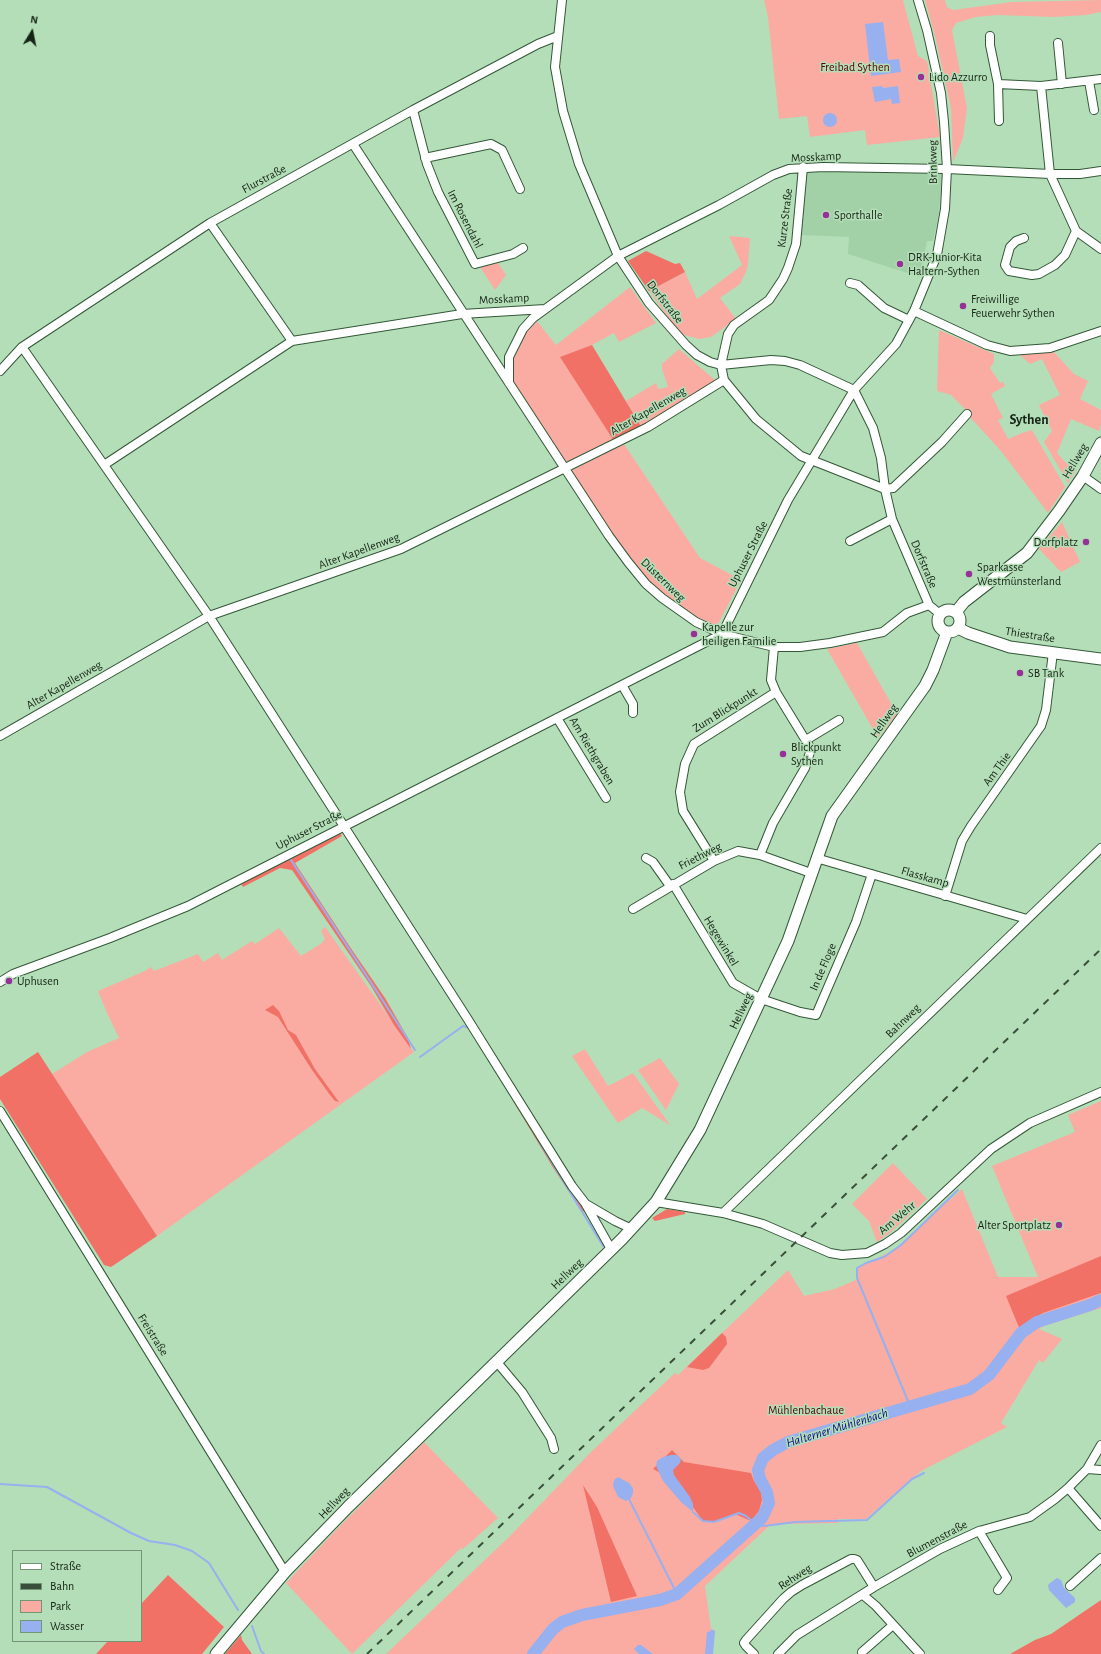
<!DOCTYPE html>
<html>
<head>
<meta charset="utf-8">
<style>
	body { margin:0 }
	#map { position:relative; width:1101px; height:1654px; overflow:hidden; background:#b4deb7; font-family:"Alegreya Sans",sans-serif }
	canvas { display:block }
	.legend { position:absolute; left:12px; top:1550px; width:130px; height:92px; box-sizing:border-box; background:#b4deb7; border:1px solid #749477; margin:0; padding:5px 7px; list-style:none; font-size:12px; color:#152416 }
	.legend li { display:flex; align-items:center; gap:8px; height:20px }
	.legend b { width:20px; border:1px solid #749477 }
	.north { position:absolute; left:12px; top:12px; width:40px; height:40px; -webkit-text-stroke:3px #b4deb7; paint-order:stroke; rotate:10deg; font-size:11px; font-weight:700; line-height:16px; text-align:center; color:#152416 }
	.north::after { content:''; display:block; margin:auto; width:14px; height:18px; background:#152416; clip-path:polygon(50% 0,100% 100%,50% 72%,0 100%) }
</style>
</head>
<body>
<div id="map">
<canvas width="1101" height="1654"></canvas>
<ul class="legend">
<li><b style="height:5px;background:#fff"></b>Straße</li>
<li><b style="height:5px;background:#3a4f3b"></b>Bahn</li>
<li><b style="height:11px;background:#fbaca2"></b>Park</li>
<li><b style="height:11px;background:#96b0f0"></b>Wasser</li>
</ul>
<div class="north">N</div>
</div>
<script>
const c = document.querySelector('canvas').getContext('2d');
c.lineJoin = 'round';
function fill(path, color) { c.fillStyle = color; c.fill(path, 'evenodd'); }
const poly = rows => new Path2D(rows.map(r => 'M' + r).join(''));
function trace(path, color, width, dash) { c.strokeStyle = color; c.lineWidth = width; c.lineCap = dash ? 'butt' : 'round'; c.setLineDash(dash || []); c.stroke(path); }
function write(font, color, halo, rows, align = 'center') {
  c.font = font + ' "Alegreya Sans",sans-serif'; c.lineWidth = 3; c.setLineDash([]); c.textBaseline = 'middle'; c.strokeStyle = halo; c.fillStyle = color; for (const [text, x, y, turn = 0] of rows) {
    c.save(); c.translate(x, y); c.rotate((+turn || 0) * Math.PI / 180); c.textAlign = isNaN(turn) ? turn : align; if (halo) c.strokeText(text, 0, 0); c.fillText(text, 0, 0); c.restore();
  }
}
const built = poly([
	[811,170,942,171,939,214,933,241,927,241,920,277,848,254,849,237,801,235,806,174]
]);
const green = poly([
	[764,0,903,0,918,56,927,61,940,137,867,145,865,130,810,137,807,116,779,119,768,17],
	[925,0,945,0,947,7,953,10,1012,2,1101,0,1101,12,1086,15,1054,17,998,15,976,17,956,23,952,30,967,108,963,138,953,162,951,108,935,36],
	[729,236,750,238,748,265,745,274,740,284,720,298,736,319,711,337,699,339,680,334,649,291,685,272,697,299,742,265],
	[498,263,506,275,495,290,480,267],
	[630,287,656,323,619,342,614,333,592,345,614,441,570,463,564,462,516,389,513,378,513,356,522,336,536,320,556,345],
	[939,330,994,354,994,362,990,368,1000,383,1003,382,1005,386,991,394,1003,418,998,420,1008,439,1022,433,1032,430,1065,487,1048,513,1001,451,970,417,965,409,951,395,937,391],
	[679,349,716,381,642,428,626,401,656,383,658,389,668,387,662,369,662,364],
	[1053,351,1074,374,1088,381,1080,399,1101,410,1101,425,1099,431,1071,419,1069,424,1057,453,1066,463,1077,469,1068,483,1044,442,1052,431,1039,405,1060,395,1042,359,1030,364,1020,355],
	[624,444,700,558,741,580,718,624,711,626,698,620,647,582,628,559,572,474,574,468],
	[1062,522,1080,562,1061,572,1039,549],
	[857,643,897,714,878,738,827,649],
	[325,927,414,1052,157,1236,52,1074,87,1052,119,1038,107,1013,98,991,145,971,151,967,154,971,198,954,203,962,218,953,222,960,252,941,255,944,279,928,301,956,322,943,325,939,321,931],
	[585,1049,608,1086,633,1073,670,1125,642,1108,618,1123,572,1056],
	[660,1058,679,1084,666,1110,638,1070],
	[1101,1101,1101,1308,1044,1326,1039,1329,1062,1339,1043,1363,1039,1360,1001,1423,1007,1427,923,1470,911,1479,866,1519,838,1519,838,1523,784,1524,769,1526,705,1586,711,1629,715,1631,712,1654,386,1654,509,1537,590,1453,675,1373,678,1375,788,1270,804,1296,835,1289,858,1279,858,1269,861,1266,890,1252,902,1244,947,1201,950,1200,962,1189,998,1277,1038,1277,992,1166,1075,1132,1068,1115],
	[893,1163,927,1199,890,1233,877,1242,869,1221,852,1204],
	[424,1442,498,1518,463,1549,461,1548,352,1654,286,1583,337,1529]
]);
const forest = poly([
	[646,251,675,264,680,263,685,272,649,291,628,261],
	[592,345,642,428,614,441,560,357],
	[340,833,342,836,295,863,350,947,385,998,408,1038,411,1049,394,1025,371,986,292,870,280,868,243,887,240,882,298,855],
	[273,1005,279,1011,288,1030,296,1035,315,1069,339,1102,335,1101,330,1095,312,1070,278,1017,265,1010],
	[38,1052,157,1236,111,1267,104,1265,0,1099,0,1077],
	[515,1097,576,1196,585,1211,582,1212,552,1166,512,1099],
	[667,1209,685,1212,685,1214,655,1221,652,1218],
	[1101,1256,1101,1293,1043,1313,1028,1322,1020,1330,1006,1296],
	[722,1333,726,1337,727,1344,709,1368,703,1370,687,1367],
	[672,1450,684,1462,751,1473,754,1481,761,1492,762,1500,759,1511,751,1521,735,1514,714,1522,703,1521,673,1480,653,1469],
	[583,1485,597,1507,637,1596,611,1602],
	[168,1575,224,1627,202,1654,96,1654,108,1641,141,1641,141,1604],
	[1101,1600,1101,1654,1010,1654,1035,1640,1051,1634],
	[241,1635,242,1640,252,1654,225,1654]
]);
const water = poly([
	[883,22,888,60,899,59,901,72,871,76,865,24],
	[882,86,883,88,898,86,900,103,892,104,891,99,875,102,872,87],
	'823 120a7 7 0 1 1 14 0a7 7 0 1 1-14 0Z',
	[671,1455,677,1455,681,1459,680,1463,673,1470,674,1475,690,1497,693,1504,693,1512,681,1502,663,1481,656,1466,657,1461,663,1457],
	[618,1477,629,1483,633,1488,633,1493,631,1498,626,1501,618,1497,613,1486,614,1480],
	[1057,1578,1061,1580,1064,1588,1075,1598,1075,1602,1066,1608,1049,1590,1048,1585,1050,1583],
	[711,1629,715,1631,713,1654,705,1654,707,1632,711,1631],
	[638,1645,641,1645,653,1654,639,1654,634,1649]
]);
const stream = poly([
	[291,860,415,1050],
	[420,1057,463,1026,470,1028],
	[540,1143,603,1246],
	[910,1406,857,1278,857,1268,866,1263,884,1257,901,1245,958,1190],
	[0,1484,47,1487,131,1533,149,1541,175,1545,192,1551,209,1563,238,1610],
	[629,1499,677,1594],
	[693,1512,703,1521,714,1522,739,1513,746,1516,756,1524],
	[754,1525,764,1526,795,1522,867,1520,912,1479,924,1473],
	[252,1626,261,1651,264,1654]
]);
const river = poly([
	[533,1654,553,1629,562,1622,582,1615,660,1600,677,1594,762,1518,769,1503,767,1492,760,1479,758,1470,763,1458,773,1450,788,1442,970,1389,989,1375,1021,1333,1037,1322,1090,1305,1101,1300]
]);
const street = poly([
	[562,0,555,67,563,111,579,164,618,256,649,303,686,345,697,355,710,362,721,365,771,360,785,361,800,365,854,390,873,428,881,458,885,489,892,519,929,605,940,614],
	[990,36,990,45,998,84,999,121],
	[1058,43,1062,84],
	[1089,81,1094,110],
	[998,84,1041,86,1101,79],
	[1041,86,1050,174,1076,231,1101,249],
	[413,110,427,164,438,192,475,264,513,254,523,248],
	[353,144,609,536,628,562,646,584,662,598,696,622,722,634,774,647,800,647,830,643,883,632,907,613,929,605],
	[425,158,491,144,502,150,520,189],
	[803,167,796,244,788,268,783,279,769,300,734,325,728,334,721,365,724,380,756,419,801,456,885,489,893,488,942,442,967,414],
	[210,223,292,341,462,314,545,309],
	[1024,238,1016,241,1010,247,1005,265,1009,271,1032,275,1039,274,1055,265,1065,255,1076,231],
	[850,283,858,285,884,308,909,320],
	[914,311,987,345,1010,351,1050,348,1101,331],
	[22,347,104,465,292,341],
	[0,371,22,347,210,223,413,110,538,44,558,36],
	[509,383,509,357,523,329,533,318,618,256,719,205,773,175,789,169,823,167,947,169,1050,174,1080,174,1101,171],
	[104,465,209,616,467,1018,572,1186,585,1203,611,1249],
	[1083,476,1101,489],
	[850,541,892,519],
	[622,685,633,704,633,713],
	[557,718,606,798],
	[0,736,209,616,401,549,648,427,724,380],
	[806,740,839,720],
	[760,855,773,823,805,768,811,749,776,692,771,680,774,647],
	[646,858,653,862,670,886],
	[816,858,1027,919],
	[714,861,683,811,680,792,685,764,694,744,776,692],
	[673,884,733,983,761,999,800,1012,816,1015,856,922,872,874],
	[945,896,962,841,971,826,1041,726,1046,710,1053,652],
	[633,909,714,861,738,851,760,855,811,873],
	[0,982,13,974,110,938,188,906,722,634,788,500,854,390,896,344,914,311,937,255,945,209,947,169,944,122,941,93,927,30,918,0],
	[0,1111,285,1572],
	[656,1202,723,1213,763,1224,830,1253,842,1255,867,1253,885,1244,901,1233,991,1149,1030,1123,1101,1092],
	[586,1204,615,1221,632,1229],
	[723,1213,1101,848],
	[496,1361,522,1392,551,1438,554,1449],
	[1087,1469,1101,1470],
	[1068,1488,1101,1526],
	[979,1531,1007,1578,998,1590],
	[1070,1586,1101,1558],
	[863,1595,876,1606,920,1654],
	[862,1652,893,1625],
	[754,1654,746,1646,744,1643,746,1640,783,1599,791,1592,802,1585,851,1559,854,1559,857,1560,874,1587],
	[778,1654,797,1635,874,1587,940,1549,979,1531,1030,1517,1055,1499,1068,1488,1087,1469,1101,1445]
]);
const secondary = poly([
	'938 621a11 11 0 1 1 22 0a11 11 0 1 1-22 0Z',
	[956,612,964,602,1027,553,1059,511,1083,476,1101,443],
	[958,628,968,633,1010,647,1101,659],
	[216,1654,285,1572,348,1507,622,1239,656,1202,700,1130,788,941,832,816,925,686,933,670,947,632]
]);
const rail = poly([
	[367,1654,1101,949]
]);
const markers = [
	[921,77,4,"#953197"],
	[826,215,4,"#953197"],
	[900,264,4,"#953197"],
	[963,306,4,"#953197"],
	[1086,542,4,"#953197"],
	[969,574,4,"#953197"],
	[694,634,4,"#953197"],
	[1020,673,4,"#953197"],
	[783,754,4,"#953197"],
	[9,981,4,"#953197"],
	[1059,1225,4,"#953197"]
];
const parkNames = [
	["Freibad Sythen",855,67],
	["Mühlenbachaue",806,1410]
];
const poiNames = [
	["Lido Azzurro",929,77],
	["Sporthalle",834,215],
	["DRK-Junior-Kita",908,257],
	["Haltern-Sythen",908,271],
	["Freiwillige",971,299],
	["Feuerwehr Sythen",971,313],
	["Dorfplatz",1078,542,"right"],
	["Sparkasse",977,567],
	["Westmünsterland",977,581],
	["Kapelle zur",702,627],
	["heiligen Familie",702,641],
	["SB Tank",1028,673],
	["Blickpunkt",791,747],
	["Sythen",791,761],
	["Uphusen",17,981],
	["Alter Sportplatz",1051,1225,"right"]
];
const streetNames = [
	["Mosskamp",816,157,-3],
	["Brinkweg",933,162,-91],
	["Flurstraße",264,179,-28],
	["Kurze Straße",785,218,-83],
	["Im Rosendahl",465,219,63],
	["Mosskamp",504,299,-3],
	["Dorfstraße",665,302,52],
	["Alter Kapellenweg",648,411,-30],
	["Hellweg",1075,461,-59],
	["Alter Kapellenweg",359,551,-20],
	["Uphuser Straße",748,554,-63],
	["Dorfstraße",924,564,67],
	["Düsternweg",663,580,44],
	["Thiestraße",1030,635,9],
	["Alter Kapellenweg",64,685,-30],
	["Zum Blickpunkt",725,710,-32],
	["Hellweg",884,721,-55],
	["Am Riethgraben",592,751,59],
	["Am Thie",997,769,-54],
	["Uphuser Straße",309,830,-27],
	["Friethweg",700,856,-27],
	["Flasskamp",925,877,16],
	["Hegewinkel",721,941,59],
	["In de Floge",823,967,-67],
	["Hellweg",741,1011,-65],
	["Bahnweg",903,1021,-44],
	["Am Wehr",897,1218,-40],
	["Hellweg",567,1274,-44],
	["Freistraße",153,1335,58],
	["Hellweg",334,1503,-46],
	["Blumenstraße",937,1539,-28],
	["Rehweg",795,1577,-33]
];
const waterNames = [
	["Halterner Mühlenbach",837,1428,-17]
];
const quarterNames = [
	["Sythen",1029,420]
];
fill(built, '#a3d1a7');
fill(green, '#fbaca2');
fill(forest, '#f27166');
fill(water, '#96b0f0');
trace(stream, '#96b0f0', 2);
trace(river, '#96b0f0', 12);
trace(street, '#335838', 10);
trace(secondary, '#335838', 13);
trace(street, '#fff', 8);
trace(secondary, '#fff', 11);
trace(rail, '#3a4f3b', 2, [7, 7]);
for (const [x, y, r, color] of markers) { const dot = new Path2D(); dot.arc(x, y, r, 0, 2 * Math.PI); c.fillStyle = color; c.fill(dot); trace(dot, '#b4deb7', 1.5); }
write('12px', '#550105', '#b4deb7', parkNames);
write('12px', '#152416', '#b4deb7', poiNames, 'left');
write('12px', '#152416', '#b4deb7', streetNames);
write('italic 13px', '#0c0b8b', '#b4deb7', waterNames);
write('bold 14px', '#152416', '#b4deb7', quarterNames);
</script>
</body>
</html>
